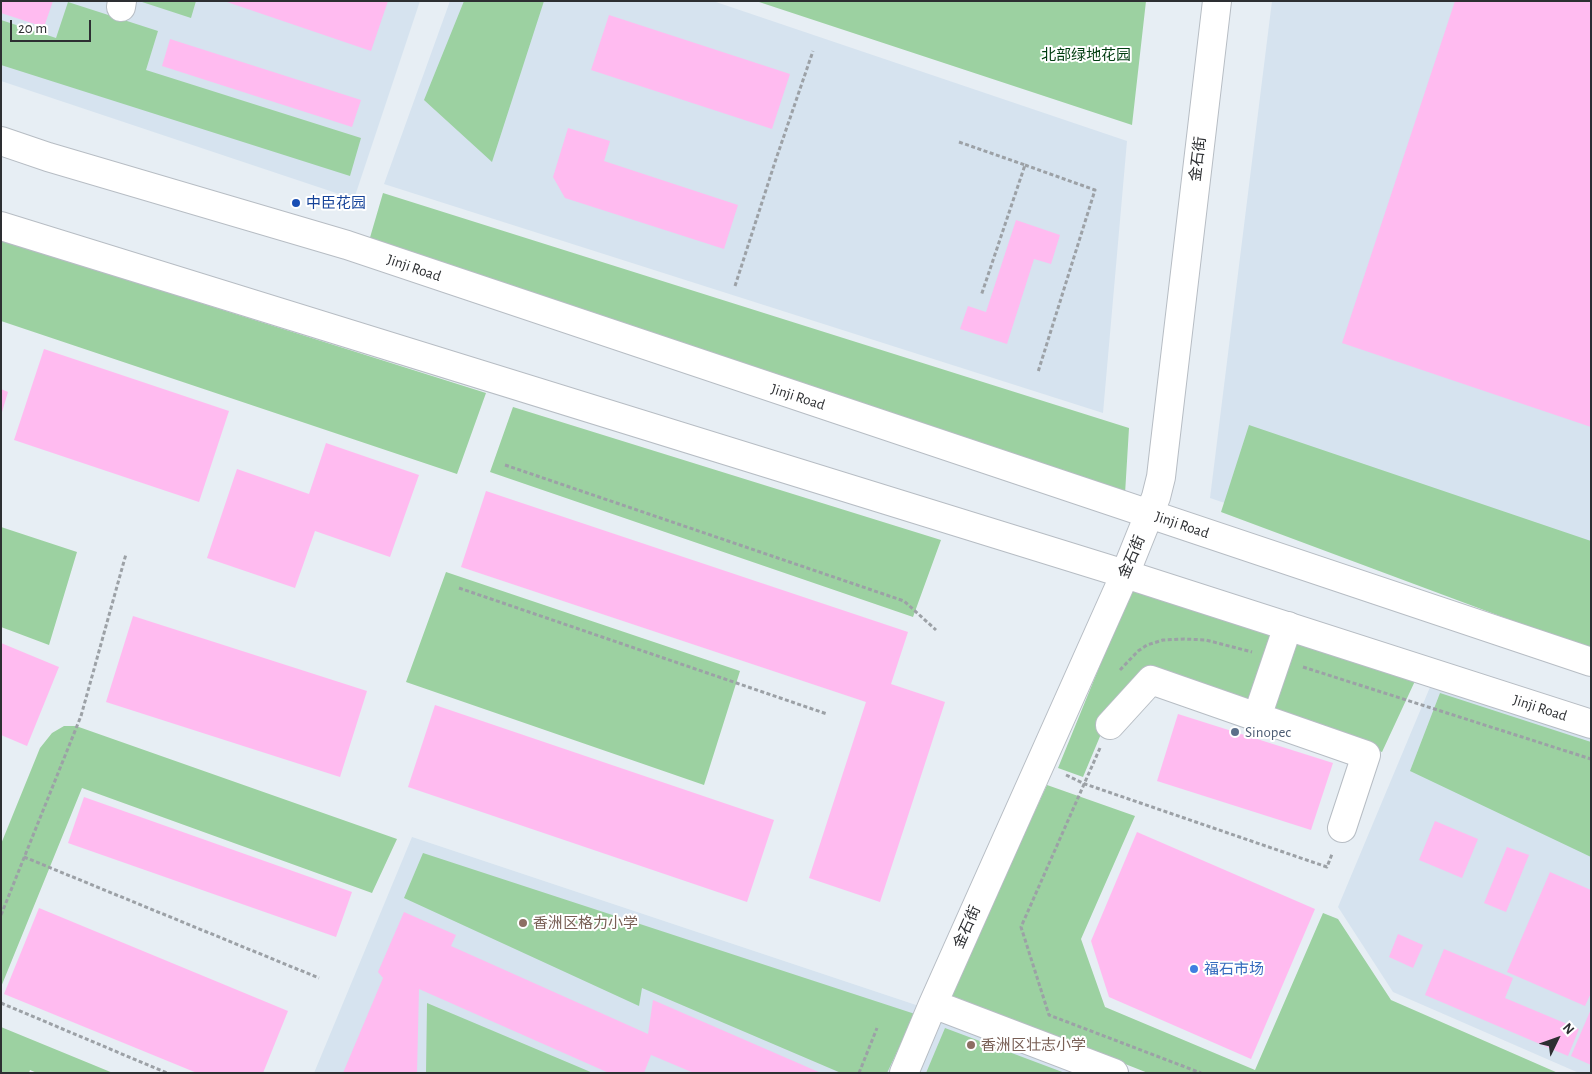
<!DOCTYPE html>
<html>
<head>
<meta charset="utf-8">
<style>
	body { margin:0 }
	#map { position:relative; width:1592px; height:1074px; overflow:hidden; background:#e7eef4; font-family:"Alegreya Sans",sans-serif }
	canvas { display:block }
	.frame { position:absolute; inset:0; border:2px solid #2d2f32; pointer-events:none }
	.north { position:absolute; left:1532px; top:1014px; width:50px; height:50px; -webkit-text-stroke:4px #fff; paint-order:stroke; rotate:48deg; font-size:14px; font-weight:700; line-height:20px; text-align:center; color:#2d2f32 }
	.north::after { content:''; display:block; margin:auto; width:18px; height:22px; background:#2d2f32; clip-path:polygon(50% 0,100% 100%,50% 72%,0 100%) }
	.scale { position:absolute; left:10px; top:20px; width:81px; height:22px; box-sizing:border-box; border:2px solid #2d2f32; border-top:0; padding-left:6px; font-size:15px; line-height:18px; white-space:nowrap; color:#2d2f32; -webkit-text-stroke:4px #fff; paint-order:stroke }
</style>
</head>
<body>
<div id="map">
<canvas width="1592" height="1074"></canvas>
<div class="frame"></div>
<div class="north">N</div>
<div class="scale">20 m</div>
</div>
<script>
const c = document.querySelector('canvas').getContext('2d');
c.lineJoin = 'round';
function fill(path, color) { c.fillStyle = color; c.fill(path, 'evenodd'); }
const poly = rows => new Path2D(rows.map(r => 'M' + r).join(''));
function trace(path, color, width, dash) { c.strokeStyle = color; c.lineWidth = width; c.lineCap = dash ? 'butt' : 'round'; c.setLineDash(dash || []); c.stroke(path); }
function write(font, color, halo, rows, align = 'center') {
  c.font = font + ' "Alegreya Sans","Noto Sans SC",sans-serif'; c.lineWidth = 4; c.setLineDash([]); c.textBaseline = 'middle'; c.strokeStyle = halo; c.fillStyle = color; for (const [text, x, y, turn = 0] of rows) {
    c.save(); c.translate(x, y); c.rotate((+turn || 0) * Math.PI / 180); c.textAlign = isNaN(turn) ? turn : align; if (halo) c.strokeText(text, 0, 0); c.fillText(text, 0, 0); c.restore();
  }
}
const built = poly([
	[1,1,420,1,354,199,1,81],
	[450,1,713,1,1127,141,1103,413,384,184],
	[1272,1,1591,1,1591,627,1210,498],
	[1433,680,1591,732,1591,1073,1579,1073,1393,992,1338,907],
	[412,837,925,1008,898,1073,314,1073],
	[941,1018,1086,1073,917,1073]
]);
const green = poly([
	[139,1,196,1,191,18],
	[464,1,544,1,492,162,424,100],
	[756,1,1146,1,1132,125],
	[68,2,158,31,146,70,361,138,350,176,1,65,1,20,56,38],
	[383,193,1129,428,1125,494,369,241],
	[1,240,486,393,457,474,1,321],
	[513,407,941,540,913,617,490,472],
	[1249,425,1591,541,1591,650,1221,512],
	[1,527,77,552,49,645,1,627],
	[446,572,740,671,704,785,406,682],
	[1132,587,1281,636,1255,711,1149,675,1106,722,1083,777,1058,768],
	[1293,643,1415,681,1382,752,1268,714],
	[1440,693,1591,742,1591,857,1410,771],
	[64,726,76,726,397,839,372,893,82,788,1,987,1,844,40,748,52,733],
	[1047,785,1135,816,1081,939,1105,1007,1255,1070,1323,913,1338,919,1391,1000,1558,1073,1148,1073,950,995],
	[423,853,915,1014,887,1073,841,1073,642,988,639,1006,404,898],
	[427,1003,593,1073,426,1073],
	[1,1027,113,1073,37,1073,30,1070,29,1073,1,1073],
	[945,1028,1065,1073,926,1073]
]);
const building = poly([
	[1,1,53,1,44,27,1,13],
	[224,1,388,1,371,51],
	[1455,1,1591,1,1591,427,1342,343],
	[609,15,790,74,772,129,591,70],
	[170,39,361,100,352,127,162,66],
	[568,128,610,141,604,161,738,205,724,249,565,198,553,177],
	[1016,220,1060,235,1051,264,1034,259,1007,344,960,329,968,306,986,312],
	[44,349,229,411,199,502,14,440],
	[1,389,8,392,2,412,1,412],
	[326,443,419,475,390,557,315,531,295,588,207,558,237,469,309,494],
	[486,491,908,632,891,684,945,702,880,902,809,878,866,702,461,567],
	[133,616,367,691,340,777,106,702],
	[1,643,59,667,27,746,1,735],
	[435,705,774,820,747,902,408,787],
	[1178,714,1333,763,1311,830,1157,781],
	[84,797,352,892,336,937,68,843],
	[1435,821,1478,839,1462,878,1419,860],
	[1137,832,1315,909,1251,1059,1109,997,1091,941],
	[1507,847,1529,855,1506,912,1484,903],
	[1550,872,1591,890,1591,993,1585,1006,1507,972],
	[39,908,288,1011,263,1073,197,1073,4,994],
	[404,912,456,935,451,946,648,1034,653,1000,821,1073,694,1073,651,1055,644,1073,609,1073,419,989,417,1073,343,1073,383,978,378,972],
	[1398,934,1423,945,1413,968,1389,957],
	[1444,949,1513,978,1505,998,1579,1029,1568,1056,1425,995],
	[1591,1009,1591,1065,1571,1056]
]);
const path = poly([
	[959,142,1025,165,981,296],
	[1025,165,1095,190,1038,372],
	[735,286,775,162,813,51],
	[505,465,904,601,936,630],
	[459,588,827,714],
	[1303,667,1591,759],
	[1120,670,1138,651,1147,645,1163,640,1184,639,1206,640,1252,652],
	[1100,748,1021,927,1049,1015,1201,1073],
	[1066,775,1085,784,1327,867,1332,854],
	[24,857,319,978],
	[1,915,81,716,126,554],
	[1,1003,167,1073],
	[859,1073,877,1028]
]);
const minor = poly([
	[121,7,122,1],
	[1257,717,1366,755,1342,828],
	[1110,725,1151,680,1257,717,1288,626],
	[933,1004,1114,1073],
	[904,1073,933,1004,1125,574,1156,497,1161,477,1164,451,1217,1]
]);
const major = poly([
	[1,141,48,157,347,245,1591,662],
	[1,226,1125,574,1591,724]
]);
const markers = [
	[296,203,5,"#1a4fb4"],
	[1235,732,5,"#5c6f8a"],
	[523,923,5,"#8d6e63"],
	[1194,969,5,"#3f7fe0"],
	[971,1045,5,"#8d6e63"]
];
const parkNames = [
	["北部绿地花园",1086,55]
];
const streetNames = [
	["金石街",1198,159,-83],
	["Jinji Road",414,268,19],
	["Jinji Road",798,397,18],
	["Jinji Road",1182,525,19],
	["金石街",1132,557,-67],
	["Jinji Road",1540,708,18],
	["金石街",967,927,-66]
];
const transitNames = [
	["中臣花园",306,203]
];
const serviceNames = [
	["Sinopec",1245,732]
];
const educationNames = [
	["香洲区格力小学",533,923],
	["香洲区壮志小学",981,1045]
];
const shopNames = [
	["福石市场",1204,969]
];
fill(built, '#d6e3ef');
fill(green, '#9cd1a1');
fill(building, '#ffbbf0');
trace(minor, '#b7bdc4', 30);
trace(major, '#b7bdc4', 30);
trace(path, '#9ca1a6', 3, [4, 2.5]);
trace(minor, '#fff', 28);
trace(major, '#fff', 28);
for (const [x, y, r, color] of markers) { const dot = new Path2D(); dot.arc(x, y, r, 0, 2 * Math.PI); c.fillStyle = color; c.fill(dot); trace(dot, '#fff', 2); }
write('15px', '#003d10', '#fff', parkNames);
write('15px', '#2d2f32', '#fff', streetNames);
write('15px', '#164399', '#fff', transitNames, 'left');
write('15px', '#4e5e75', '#fff', serviceNames, 'left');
write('15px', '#785e54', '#fff', educationNames, 'left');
write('15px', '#366cbe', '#fff', shopNames, 'left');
</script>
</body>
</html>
